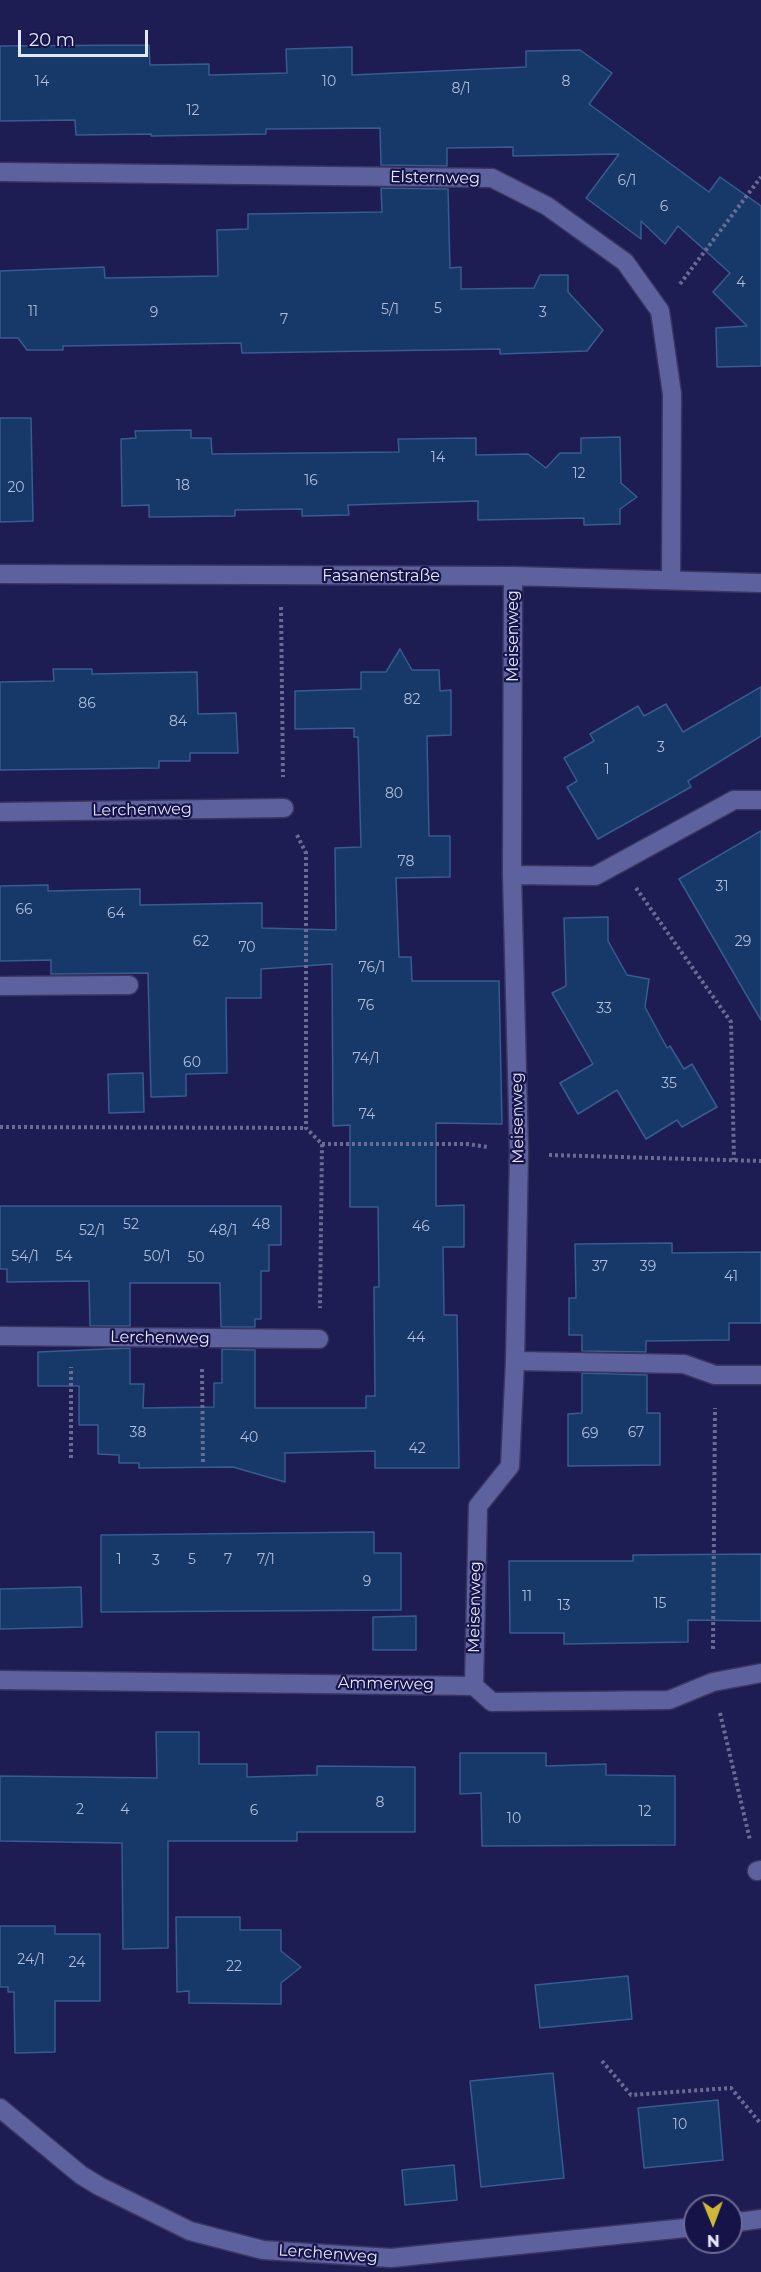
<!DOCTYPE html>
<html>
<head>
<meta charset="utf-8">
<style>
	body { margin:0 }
	#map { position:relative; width:761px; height:2272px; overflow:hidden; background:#1e1d53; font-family:Montserrat,sans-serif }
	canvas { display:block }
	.north { position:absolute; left:683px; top:2194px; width:60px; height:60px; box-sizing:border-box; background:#161348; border:2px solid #686890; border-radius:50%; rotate:179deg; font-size:16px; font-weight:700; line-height:24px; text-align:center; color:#e3e7fc }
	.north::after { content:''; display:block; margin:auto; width:21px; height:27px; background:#d0b837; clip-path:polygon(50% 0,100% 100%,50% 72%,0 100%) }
	.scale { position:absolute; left:18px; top:30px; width:130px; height:27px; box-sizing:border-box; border:3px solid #e3e7fc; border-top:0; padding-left:8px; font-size:18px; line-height:21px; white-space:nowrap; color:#e3e7fc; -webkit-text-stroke:4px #161348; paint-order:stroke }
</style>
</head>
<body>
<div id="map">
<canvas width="761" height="2272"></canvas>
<div class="north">N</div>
<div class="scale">20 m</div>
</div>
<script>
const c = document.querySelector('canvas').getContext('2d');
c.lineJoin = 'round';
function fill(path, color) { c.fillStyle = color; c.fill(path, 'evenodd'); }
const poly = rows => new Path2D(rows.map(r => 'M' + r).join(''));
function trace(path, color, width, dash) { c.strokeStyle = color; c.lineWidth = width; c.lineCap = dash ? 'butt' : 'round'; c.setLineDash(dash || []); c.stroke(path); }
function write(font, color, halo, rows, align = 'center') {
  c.font = font + ' Montserrat,sans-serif'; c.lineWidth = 4.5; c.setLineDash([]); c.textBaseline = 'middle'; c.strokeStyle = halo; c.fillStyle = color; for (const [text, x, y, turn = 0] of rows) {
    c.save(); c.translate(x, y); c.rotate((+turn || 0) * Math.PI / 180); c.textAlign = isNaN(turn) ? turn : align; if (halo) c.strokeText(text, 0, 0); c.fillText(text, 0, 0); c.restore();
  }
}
const building = poly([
	[149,45,150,65,209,64,209,75,287,73,286,49,352,47,352,75,526,67,526,51,580,50,612,73,589,104,709,192,720,177,761,206,761,366,717,367,716,328,747,326,713,292,730,273,678,226,665,244,641,221,641,239,586,198,619,154,513,156,513,147,447,148,447,166,381,165,380,128,266,129,266,134,151,136,151,134,76,135,75,120,0,121,0,46,149,45],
	[381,188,448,189,450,268,461,267,461,289,534,288,540,275,568,275,568,292,603,330,587,351,500,354,500,349,242,353,241,343,63,346,63,350,27,350,18,338,0,338,0,271,104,267,105,278,218,276,217,230,248,229,248,214,382,212,381,188],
	[0,418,31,418,33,521,0,522,0,418],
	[191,430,191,438,211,438,212,454,399,452,398,439,476,438,476,455,528,454,546,468,560,453,581,453,581,438,620,437,621,483,637,497,620,509,620,524,584,525,584,518,478,520,478,501,348,505,349,515,302,516,302,509,235,510,235,516,149,517,149,505,122,506,121,439,136,438,135,431,191,430],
	[400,649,412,670,439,670,440,691,451,690,451,735,427,736,429,836,450,836,450,877,396,878,399,957,411,957,412,981,499,981,502,1124,436,1123,436,1206,464,1205,464,1247,443,1247,444,1315,457,1315,459,1468,375,1468,375,1451,285,1453,285,1482,233,1467,139,1468,139,1463,119,1463,119,1455,98,1454,98,1425,79,1425,79,1386,38,1386,38,1352,130,1348,130,1384,144,1384,143,1408,214,1407,214,1383,222,1383,222,1349,255,1350,255,1408,366,1408,366,1396,375,1396,374,1287,379,1287,378,1207,350,1207,350,1125,333,1126,332,964,261,969,261,998,226,998,227,1073,186,1074,186,1096,151,1097,148,973,51,974,51,960,0,961,0,886,48,885,48,891,140,889,140,905,262,903,262,928,336,930,335,848,361,847,358,737,354,737,354,728,295,729,295,691,361,689,361,672,386,672,400,649],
	[53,669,92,669,92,674,197,672,198,714,236,713,238,753,190,753,190,761,159,761,159,768,0,770,0,682,54,681,53,669],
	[761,687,761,736,688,781,691,787,598,839,567,787,577,781,564,758,594,741,590,734,638,706,644,716,666,704,683,732,761,687],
	[761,831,761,1020,679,879,761,831],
	[608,917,608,941,627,975,649,979,645,1007,667,1048,670,1046,684,1069,692,1064,717,1107,682,1127,677,1120,646,1139,617,1090,578,1114,560,1083,593,1064,552,993,566,986,564,918,608,917],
	[143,1073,144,1112,109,1113,108,1074,143,1073],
	[0,1206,281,1206,281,1245,269,1245,269,1271,261,1271,261,1319,255,1319,255,1327,221,1327,220,1283,130,1283,130,1326,90,1326,89,1281,7,1282,7,1269,0,1269,0,1206],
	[672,1243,672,1253,761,1252,761,1323,729,1323,729,1340,646,1341,646,1352,582,1351,582,1335,569,1335,569,1298,576,1298,575,1244,672,1243],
	[582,1373,647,1375,647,1413,660,1413,660,1465,568,1466,568,1414,582,1413,582,1373],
	[374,1532,374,1553,401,1553,401,1610,101,1612,101,1535,374,1532],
	[761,1554,761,1621,688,1620,688,1642,564,1644,564,1633,510,1633,509,1561,633,1561,633,1555,761,1554],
	[81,1587,82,1627,0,1629,0,1589,81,1587],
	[416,1616,416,1650,373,1650,373,1617,416,1616],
	[156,1732,199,1732,199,1764,247,1764,247,1777,317,1775,317,1766,415,1767,415,1832,297,1832,297,1841,168,1841,168,1948,123,1949,122,1843,0,1841,0,1776,157,1778,156,1732],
	[460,1753,546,1753,546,1766,606,1764,606,1775,675,1776,675,1845,482,1846,481,1793,460,1794,460,1753],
	[176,1917,240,1917,240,1930,281,1930,281,1951,301,1967,281,1983,281,2004,189,2003,189,1991,177,1992,176,1917],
	[0,1926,55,1926,55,1934,100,1934,100,2001,55,2001,55,2052,15,2053,14,1992,8,1992,8,1987,0,1987,0,1926],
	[628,1976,632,2019,540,2028,535,1985,628,1976],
	[553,2073,564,2178,481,2187,470,2081,553,2073],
	[718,2100,723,2160,644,2168,638,2108,718,2100],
	[454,2165,457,2200,405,2205,402,2170,454,2165]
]);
const path = poly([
	[680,284,761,177],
	[281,607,283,777],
	[297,835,306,853,306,1128,322,1144,320,1308],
	[636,888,731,1022,734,1160],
	[0,1127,306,1128],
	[322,1144,467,1144,488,1147],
	[549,1155,761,1161],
	[202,1369,203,1465],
	[71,1458,71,1367],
	[713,1649,715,1408],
	[720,1713,750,1840],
	[602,2061,631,2095,731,2088,761,2124]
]);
const street = poly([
	[0,172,492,178,547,206,625,262,660,311,672,394,671,579],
	[0,574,513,576,761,583],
	[0,812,284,808],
	[512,875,595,876,734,800,761,800],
	[0,986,129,985],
	[0,1336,319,1339],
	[515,1361,684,1364,715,1375,761,1375],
	[0,1680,474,1686,492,1702,669,1700,713,1682,761,1673],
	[474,1686,478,1506,510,1466,515,1361,519,1151,512,875,513,576],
	[757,1871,761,1870],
	[0,2108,81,2175,99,2186,190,2231,263,2250,391,2258,695,2227],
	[731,2223,761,2219]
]);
const numberNames = [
	["14",42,82],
	["10",329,82],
	["8",566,82],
	["8/1",461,89],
	["12",193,111],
	["6/1",627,181],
	["6",664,207],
	["4",741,283],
	["5",438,309],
	["5/1",390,310],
	["11",33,312],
	["9",154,313],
	["3",543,313],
	["7",284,320],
	["14",438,458],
	["12",579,474],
	["16",311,481],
	["18",183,486],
	["20",16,488],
	["82",412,700],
	["86",87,704],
	["84",178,722],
	["3",661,748],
	["1",607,770],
	["80",394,794],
	["78",406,862],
	["31",722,887],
	["66",24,910],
	["64",116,914],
	["62",201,942],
	["29",743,942],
	["70",247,948],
	["76/1",372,968],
	["76",366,1006],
	["33",604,1009],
	["74/1",366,1059],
	["60",192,1063],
	["35",669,1084],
	["74",367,1115],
	["52",131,1225],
	["48",261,1225],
	["46",421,1227],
	["52/1",92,1231],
	["48/1",223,1231],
	["54/1",25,1257],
	["54",64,1257],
	["50/1",157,1257],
	["50",196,1258],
	["37",600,1267],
	["39",648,1267],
	["41",731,1277],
	["44",416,1338],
	["38",138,1433],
	["67",636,1433],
	["69",590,1434],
	["40",249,1438],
	["42",417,1449],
	["1",119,1560],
	["5",192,1560],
	["7",228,1560],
	["7/1",266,1560],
	["3",156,1561],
	["9",367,1582],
	["11",527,1597],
	["15",660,1604],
	["13",564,1606],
	["8",380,1803],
	["2",80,1810],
	["4",125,1810],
	["6",254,1811],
	["12",645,1812],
	["10",514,1819],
	["24/1",31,1960],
	["24",77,1963],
	["22",234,1967],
	["10",680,2125]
];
const streetNames = [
	["Elsternweg",435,178,1],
	["Fasanenstraße",381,576],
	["Meisenweg",513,636,-90],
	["Lerchenweg",142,810,-1],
	["Meisenweg",518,1118,-91],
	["Lerchenweg",160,1338,1],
	["Meisenweg",475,1607,-89],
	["Ammerweg",386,1684,1],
	["Lerchenweg",328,2254,4]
];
fill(building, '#17396a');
trace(building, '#385b90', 1.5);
trace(street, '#3b3562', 21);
trace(path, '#6a6b95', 4, [3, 3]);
trace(street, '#5d629f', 18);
write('14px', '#b0bcd8', null, numberNames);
write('16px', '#e3e7fc', '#161348', streetNames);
</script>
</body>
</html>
